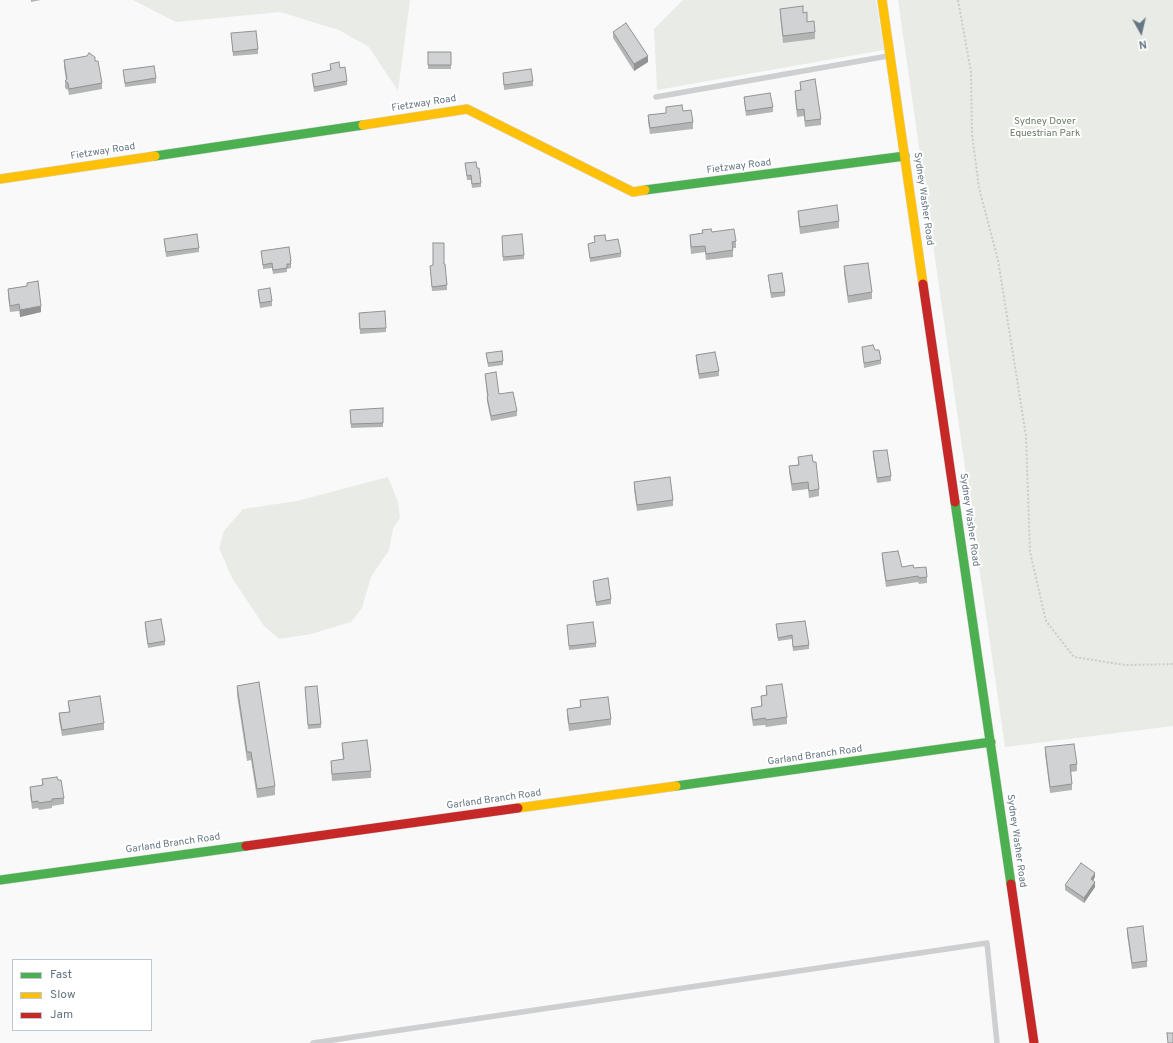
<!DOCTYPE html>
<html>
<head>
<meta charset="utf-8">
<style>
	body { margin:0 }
	#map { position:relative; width:1173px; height:1043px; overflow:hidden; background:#f9f9f9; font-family:Overpass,sans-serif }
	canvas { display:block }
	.legend { position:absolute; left:12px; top:959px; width:140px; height:72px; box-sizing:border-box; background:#fff; border:1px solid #c1c8cd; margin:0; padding:5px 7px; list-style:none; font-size:12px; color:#657683 }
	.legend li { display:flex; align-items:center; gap:8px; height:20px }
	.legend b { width:20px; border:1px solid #c1c8cd }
	.north { position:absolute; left:1121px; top:12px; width:40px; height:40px; -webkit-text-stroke:3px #fff; paint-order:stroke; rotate:172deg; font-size:11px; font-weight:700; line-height:16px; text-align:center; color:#657683 }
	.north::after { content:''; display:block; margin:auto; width:14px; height:18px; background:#657683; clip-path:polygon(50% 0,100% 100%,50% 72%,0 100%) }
</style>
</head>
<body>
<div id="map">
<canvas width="1173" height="1043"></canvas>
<ul class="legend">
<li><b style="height:5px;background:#4caf50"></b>Fast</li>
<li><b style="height:5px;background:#ffc107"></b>Slow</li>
<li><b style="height:5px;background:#c62828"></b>Jam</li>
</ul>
<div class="north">N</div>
</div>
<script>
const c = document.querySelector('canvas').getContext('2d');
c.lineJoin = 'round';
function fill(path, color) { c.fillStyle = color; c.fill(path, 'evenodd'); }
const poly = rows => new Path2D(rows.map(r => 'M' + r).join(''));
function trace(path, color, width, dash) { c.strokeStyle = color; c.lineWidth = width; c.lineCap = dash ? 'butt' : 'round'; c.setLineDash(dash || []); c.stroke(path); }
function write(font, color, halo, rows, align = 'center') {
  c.font = font + ' Overpass,sans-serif'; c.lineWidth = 4; c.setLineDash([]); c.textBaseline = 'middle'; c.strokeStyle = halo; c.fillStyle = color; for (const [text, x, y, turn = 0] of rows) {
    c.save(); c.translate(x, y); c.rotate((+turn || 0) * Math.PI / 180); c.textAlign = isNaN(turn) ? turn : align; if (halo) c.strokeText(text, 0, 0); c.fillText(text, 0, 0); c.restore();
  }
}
const green = poly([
	[133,0,410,0,398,91,369,47,339,30,280,12,176,22],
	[683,0,876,0,884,50,657,90,654,29],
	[898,0,1173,0,1173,726,1005,747],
	[388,477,398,502,400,518,393,529,389,550,371,577,362,608,351,622,311,634,279,639,264,626,232,578,219,548,224,531,243,509,297,501]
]);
const path = poly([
	[958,0,971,72,972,134,979,188,998,260,1026,436,1030,552,1046,621,1074,657,1125,665,1173,664]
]);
const lane = poly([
	[656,97,888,56],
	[313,1043,987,943,997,1043]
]);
const fast = poly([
	[155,156,363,125],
	[645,190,905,156],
	[955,502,1011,884],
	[676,786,991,742],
	[0,880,246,846]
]);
const slow = poly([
	[882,0,923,284],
	[363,125,467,109,633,192,645,190],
	[0,179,155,156],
	[518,808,676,786]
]);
const jam = poly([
	[923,284,955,502],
	[246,846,518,808],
	[1011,884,1034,1043]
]);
const wall = poly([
	[31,0,41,0,31,2],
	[780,9,803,13,807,22,815,32,815,39,783,43,780,15],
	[613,32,648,62,634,71,613,38],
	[231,33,258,49,258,54,233,56],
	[428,52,451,52,451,69,428,69],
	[64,60,95,61,102,83,102,89,69,95,68,90,65,88,65,81,66,80,64,67],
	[330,64,340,68,347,81,347,85,314,92,312,78,312,74,330,70],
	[123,70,156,78,156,83,125,87],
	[503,73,533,81,533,86,504,90],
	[800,82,821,119,821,125,805,127,804,116,797,117,795,98,795,91,800,90],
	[744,97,773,107,773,112,746,116,744,101],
	[666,107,683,111,693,122,693,129,650,134,648,122,648,115,666,113],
	[465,163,477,168,481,183,481,187,472,188,471,180,467,180],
	[798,211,839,221,839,228,800,234,798,217],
	[702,230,712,232,736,241,736,248,733,248,733,257,706,260,705,252,691,254,690,242,690,235,702,233],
	[502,236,524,255,524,259,503,261],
	[594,236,606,241,621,253,621,257,590,262,588,244,595,243],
	[164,239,199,248,199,252,166,257],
	[261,251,291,261,291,268,287,269,287,272,273,274,272,268,263,269],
	[444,264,447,285,447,290,432,291,430,266],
	[844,266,872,292,872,299,848,303,844,273],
	[768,275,785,292,785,296,771,298],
	[27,283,41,312,20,317,19,311,10,312,8,296,8,289,27,286],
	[258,290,272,301,272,306,260,308,258,294],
	[359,313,386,328,386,332,360,334],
	[862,347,875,350,881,360,881,364,864,368],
	[486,353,503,361,503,365,488,367],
	[696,355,719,371,719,376,699,379,696,360],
	[485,374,499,394,517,411,517,416,491,421,487,401,487,396],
	[383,408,383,427,351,428,350,410],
	[873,451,891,476,891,481,877,483,873,456],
	[798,457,813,462,819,489,819,496,809,498,808,489,792,491,789,472,789,466,798,465],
	[634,482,673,500,673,506,637,511,634,489],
	[882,553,902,567,914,568,927,577,927,583,919,584,918,582,886,587,882,559],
	[593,581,611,599,611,604,596,606,593,585],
	[145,622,165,641,165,645,148,648,145,626],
	[776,624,809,645,809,649,793,651,792,639,778,641],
	[567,625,596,643,596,647,569,650],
	[237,686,275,786,275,795,257,798,251,760,247,761,237,695],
	[766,686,787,717,787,724,766,727,765,725,753,726,751,714,751,708,761,706,761,696,766,695],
	[305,687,321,724,321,728,308,729],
	[580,700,611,719,611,725,569,731,567,716,567,709,580,707],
	[68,701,104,723,104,730,62,736,59,720,59,713,69,712],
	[342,743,371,771,371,778,332,781,331,768,331,761,343,759,342,750],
	[1045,747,1077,764,1077,771,1071,772,1072,784,1072,790,1050,793,1045,754],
	[42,779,58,780,64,798,64,804,52,806,52,808,39,810,38,808,32,809,30,794,30,787,42,786],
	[1095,877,1093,881,1095,887,1084,903,1065,890,1065,885],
	[1127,928,1147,961,1147,967,1132,969,1127,934]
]);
const shadedWall = poly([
	[648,56,648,62,634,71,634,64],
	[41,306,41,312,20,317,20,310],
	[1095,873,1095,877,1091,884,1091,879],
	[1095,882,1095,887,1084,903,1084,898]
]);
const building = poly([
	[803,6,803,13,807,12,807,22,814,21,815,32,783,36,780,9,803,6],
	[626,23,648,56,634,64,613,32,626,23],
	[256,31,258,49,233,52,231,33,256,31],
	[428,52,451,52,451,65,428,65,428,52],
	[89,53,95,57,95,61,98,61,102,83,69,89,68,83,65,81,67,79,64,60,87,56,89,53],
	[339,62,340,68,345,67,347,81,314,87,312,74,331,70,330,64,339,62],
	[154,66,156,78,125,83,123,70,154,66],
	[531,69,533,81,504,85,503,73,531,69],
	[815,79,821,119,805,121,804,109,797,110,795,91,801,90,800,82,815,79],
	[770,93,773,107,746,111,744,97,770,93],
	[682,105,683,111,691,110,693,122,650,128,648,115,666,113,666,107,682,105],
	[476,162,477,168,479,168,481,183,472,184,471,175,467,176,465,163,476,162],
	[837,205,839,221,800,227,798,211,837,205],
	[711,229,712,232,734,229,736,241,732,242,733,250,706,254,705,246,691,247,690,235,703,233,702,230,711,229],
	[197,234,199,248,166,252,164,239,197,234],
	[522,234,524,255,503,257,502,236,522,234],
	[605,235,606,241,618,239,621,253,590,258,588,244,595,242,594,236,605,235],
	[433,243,444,243,444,264,445,264,447,285,432,287,430,266,433,265,433,243],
	[289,247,291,261,290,261,291,264,287,264,287,268,273,270,272,263,263,265,261,251,289,247],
	[868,263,872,292,848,296,844,266,868,263],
	[782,273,785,292,771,293,768,275,782,273],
	[38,281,41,306,20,310,19,304,10,306,8,289,27,286,27,283,38,281],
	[270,288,272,301,260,303,258,290,270,288],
	[385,311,386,328,360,329,359,313,385,311],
	[873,345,875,350,879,350,881,360,864,363,862,347,873,345],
	[502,351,503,361,488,363,486,353,502,351],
	[715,352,719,371,699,374,696,355,715,352],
	[496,372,499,394,513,392,517,411,491,416,487,397,488,396,485,374,496,372],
	[383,408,383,423,351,424,350,410,383,408],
	[887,450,891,476,877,478,873,451,887,450],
	[812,455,813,462,816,462,819,489,809,491,808,482,792,484,789,466,799,465,798,457,812,455],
	[670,477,673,500,637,505,634,482,670,477],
	[898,551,902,567,913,565,914,568,926,567,927,577,919,578,918,576,886,581,882,553,898,551],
	[608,578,611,599,596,602,593,581,608,578],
	[161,619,165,641,148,644,145,622,161,619],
	[805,621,809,645,793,647,792,635,778,638,776,624,805,621],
	[593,622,596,643,569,646,567,625,593,622],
	[259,682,275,786,257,789,251,752,247,752,237,686,259,682],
	[782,684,787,717,766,720,765,718,753,720,751,708,762,706,761,696,767,695,766,686,782,684],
	[317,686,321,724,308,725,305,687,317,686],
	[100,696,104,723,62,730,59,713,70,712,68,701,100,696],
	[608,697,611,719,569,724,567,709,581,707,580,700,608,697],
	[367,740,371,771,332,774,331,761,344,759,342,743,367,740],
	[1074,744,1077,764,1070,765,1072,784,1050,787,1045,747,1074,744],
	[57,777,58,780,61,780,64,798,52,799,52,801,39,803,38,801,32,802,30,787,43,785,42,779,57,777],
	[1081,863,1095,873,1091,879,1095,882,1084,898,1065,885,1081,863],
	[1143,926,1147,961,1132,963,1127,928,1143,926],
	[1167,1033,1173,1033,1173,1043,1168,1043,1167,1033]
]);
const streetNames = [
	["Fietzway Road",424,104,-9],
	["Fietzway Road",103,152,-9],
	["Fietzway Road",739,167,-7],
	["Sydney Washer Road",923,199,82],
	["Sydney Washer Road",969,520,82],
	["Garland Branch Road",815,756,-8],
	["Garland Branch Road",494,800,-8],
	["Sydney Washer Road",1016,841,82],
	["Garland Branch Road",173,844,-8]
];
const parkNames = [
	["Sydney Dover",1045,122],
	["Equestrian Park",1045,134]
];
fill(green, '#e8ebe6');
trace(fast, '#d5d6d7', 10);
trace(slow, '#d5d6d7', 10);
trace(jam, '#d5d6d7', 10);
trace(path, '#cbcccd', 2, [2, 2]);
trace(lane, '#cecfd0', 5.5);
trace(fast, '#4caf50', 9);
trace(slow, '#ffc107', 9);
trace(jam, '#c62828', 9);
fill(wall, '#b3b5b5');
fill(shadedWall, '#929394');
fill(building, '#d0d2d3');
trace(building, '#929394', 1);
write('10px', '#657683', '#fff', streetNames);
write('10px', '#687a64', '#fff', parkNames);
</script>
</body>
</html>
